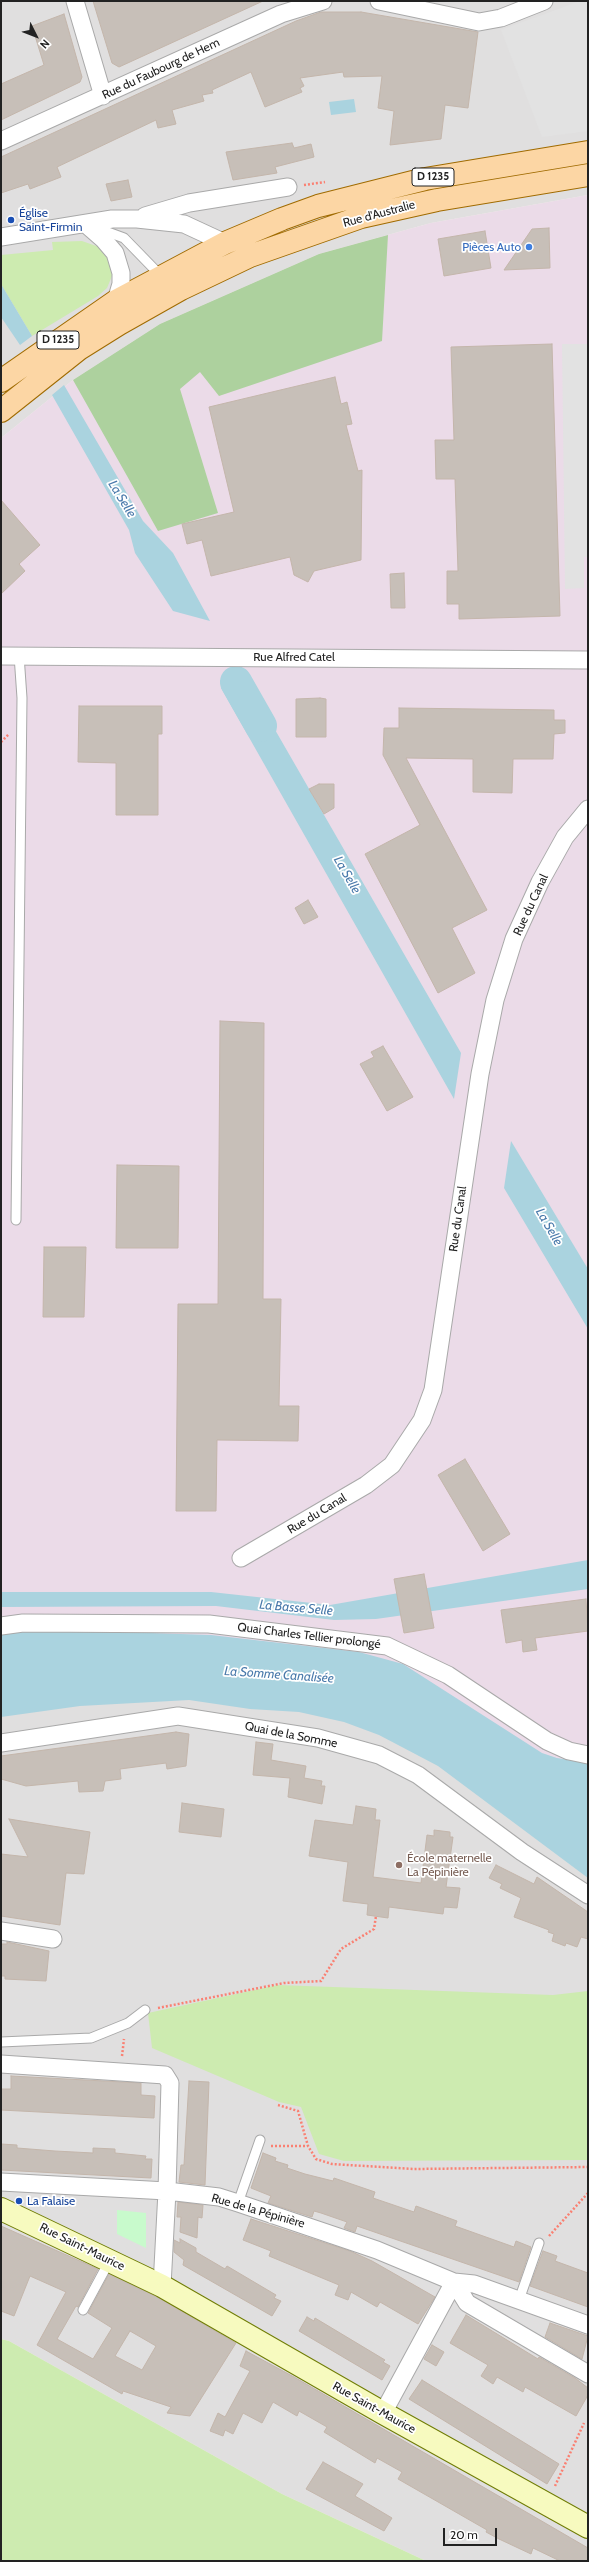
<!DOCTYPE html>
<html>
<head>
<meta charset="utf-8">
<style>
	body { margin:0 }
	#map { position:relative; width:589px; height:2562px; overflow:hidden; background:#f2efe9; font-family:Cabin,sans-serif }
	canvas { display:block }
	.frame { position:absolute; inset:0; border:2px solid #222; pointer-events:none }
	.north { position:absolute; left:16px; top:16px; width:40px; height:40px; -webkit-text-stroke:3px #fff; paint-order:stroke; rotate:132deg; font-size:11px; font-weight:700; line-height:16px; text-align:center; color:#222 }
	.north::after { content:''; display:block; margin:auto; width:14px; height:18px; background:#222; clip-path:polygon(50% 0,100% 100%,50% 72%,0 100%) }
	.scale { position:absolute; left:443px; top:2528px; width:54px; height:18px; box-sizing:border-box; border:2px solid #222; border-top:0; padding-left:5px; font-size:12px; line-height:14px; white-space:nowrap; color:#222; -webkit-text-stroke:3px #fff; paint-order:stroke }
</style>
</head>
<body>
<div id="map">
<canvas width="589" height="2562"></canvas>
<div class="frame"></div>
<div class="north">N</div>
<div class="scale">20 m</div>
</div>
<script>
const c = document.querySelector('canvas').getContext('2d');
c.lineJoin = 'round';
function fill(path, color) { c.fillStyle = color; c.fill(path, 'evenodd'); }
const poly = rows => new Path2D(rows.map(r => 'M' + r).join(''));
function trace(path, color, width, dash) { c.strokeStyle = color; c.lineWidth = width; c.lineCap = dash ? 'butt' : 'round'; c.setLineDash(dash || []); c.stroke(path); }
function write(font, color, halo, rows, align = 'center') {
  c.font = font + ' Cabin,sans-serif'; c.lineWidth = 3.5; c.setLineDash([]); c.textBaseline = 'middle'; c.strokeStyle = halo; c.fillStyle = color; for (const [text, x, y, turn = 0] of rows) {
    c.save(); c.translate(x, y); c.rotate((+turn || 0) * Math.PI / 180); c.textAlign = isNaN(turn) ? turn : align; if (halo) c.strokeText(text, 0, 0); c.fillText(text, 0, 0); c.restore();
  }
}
const residential = poly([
	[1,1,588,1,588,195,431,223,319,254,160,324,73,380,1,438],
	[1,1645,367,1672,588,1849,588,2561,426,2561,282,2494,9,2341,1,2339]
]);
const industrial = poly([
	[588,195,588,1842,367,1672,1,1645,1,438,73,380,160,324,319,254,431,223]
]);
const grass = poly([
	[82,241,99,247,111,263,112,276,107,288,98,296,32,336,1,284,1,255,53,250,52,242],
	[278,1985,553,1995,588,1991,588,2160,344,2161,319,2154,301,2107,279,2102,152,2048,148,2013],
	[1,2339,9,2341,282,2494,426,2561,1,2561]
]);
const forest = poly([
	[388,235,382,341,219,396,200,372,180,389,218,513,158,531,73,380,160,324,319,254]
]);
const park = poly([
	[117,2210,146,2213,146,2248,117,2234]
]);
const parking = poly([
	[580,1,588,1,588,131,542,137,501,30],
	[562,344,588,344,588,557,584,557,584,588,565,589]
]);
const water = poly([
	[354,99,356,112,331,115,329,102],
	[1,284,32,336,20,345,1,317],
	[64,385,143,521,173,553,210,621,173,611,135,553,129,530,52,395],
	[221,688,251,688,461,1053,454,1099],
	[511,1141,588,1269,588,1329,504,1188],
	[588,1560,588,1589,376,1619,334,1620,216,1606,1,1607,1,1592,211,1592,330,1605],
	[1,1628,211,1635,359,1652,403,1664,542,1753,557,1758,588,1763,588,1878,438,1766,379,1735,344,1722,299,1712,250,1709,189,1700,80,1706,1,1717]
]);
const river = poly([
	[236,682,261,726]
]);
const building = poly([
	[93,1,263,1,119,67,112,63,93,1],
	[361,12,478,32,468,108,445,105,441,139,390,145,394,111,378,108,382,76,344,77,343,72,300,78,304,86,300,88,302,92,265,107,251,72,212,90,213,93,202,95,204,101,172,110,176,124,158,128,156,120,57,167,61,177,30,189,28,184,1,193,1,157,296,21,321,12,361,12],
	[64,14,82,77,80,82,1,120,1,84,44,65,32,26,64,14],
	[292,143,294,148,311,144,314,157,275,167,277,173,233,180,226,152,292,143],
	[128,180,132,197,111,201,106,184,128,180],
	[549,228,550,268,504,270,532,229,549,228],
	[485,231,491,268,444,276,438,239,485,231],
	[552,344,560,616,459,619,459,604,447,604,447,571,458,571,455,479,436,479,435,440,454,440,451,347,552,344],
	[335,377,341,404,347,402,352,424,346,425,358,471,362,470,361,560,314,571,308,582,294,575,290,557,211,576,202,540,187,544,182,524,234,512,209,407,335,377],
	[1,500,40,545,19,564,25,571,1,594,1,500],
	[404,573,405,608,391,608,390,574,404,573],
	[320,698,326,699,326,737,296,737,296,699,320,698],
	[79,706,162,706,162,734,158,734,158,815,116,815,116,763,78,762,79,706],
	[399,708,554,710,554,720,565,720,565,733,554,734,553,759,513,759,512,793,473,792,473,759,406,758,487,910,452,928,475,973,438,993,365,854,420,825,383,755,384,728,399,728,399,708],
	[319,784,334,784,334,808,324,814,309,789,319,784],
	[308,900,318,917,304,924,295,908,308,900],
	[220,1021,264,1023,263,1299,281,1299,279,1406,299,1406,298,1441,217,1440,216,1511,176,1511,178,1304,218,1304,220,1021],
	[383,1046,413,1097,387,1111,360,1064,374,1057,371,1052,383,1046],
	[117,1165,179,1166,178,1248,116,1248,117,1165],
	[44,1247,86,1247,84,1317,43,1317,44,1247],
	[465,1459,510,1534,483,1551,438,1475,465,1459],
	[424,1574,434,1628,404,1633,394,1579,424,1574],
	[586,1599,588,1631,535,1638,537,1650,523,1652,522,1640,506,1643,501,1610,586,1599],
	[176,1732,189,1734,186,1766,167,1769,166,1763,120,1769,121,1779,105,1781,103,1791,79,1792,78,1781,26,1786,1,1779,1,1756,176,1732],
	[256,1742,273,1744,271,1760,306,1766,304,1778,322,1781,321,1786,325,1786,322,1804,288,1797,290,1778,253,1775,256,1742],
	[182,1803,224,1809,221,1837,179,1832,182,1803],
	[356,1806,376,1809,375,1820,380,1820,373,1877,421,1883,427,1835,434,1836,434,1830,450,1832,450,1837,453,1837,446,1887,460,1888,457,1908,444,1907,443,1914,389,1907,388,1918,367,1915,368,1904,343,1901,348,1862,309,1856,315,1820,353,1825,356,1806],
	[9,1819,90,1832,84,1874,66,1873,60,1925,1,1916,1,1854,28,1857,9,1819],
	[496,1865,534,1884,537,1877,588,1912,588,1939,581,1937,577,1947,566,1943,565,1946,552,1941,554,1934,548,1932,549,1930,514,1917,521,1898,500,1888,502,1884,489,1878,496,1865],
	[7,1942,49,1951,46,1981,5,1979,5,1976,1,1976,1,1944,7,1944,7,1942],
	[11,2076,141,2083,141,2095,155,2096,154,2118,1,2110,1,2089,11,2089,11,2076],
	[189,2081,209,2082,205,2185,179,2182,181,2165,184,2165,189,2081],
	[1,2144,17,2145,17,2148,55,2151,93,2153,93,2148,115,2149,115,2153,146,2156,145,2159,152,2159,151,2178,1,2170,1,2144],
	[263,2153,276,2158,275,2161,288,2165,287,2168,305,2174,333,2181,334,2178,375,2192,373,2198,414,2212,416,2206,457,2221,455,2226,514,2247,516,2241,531,2247,519,2282,357,2226,355,2232,344,2228,347,2222,321,2213,314,2211,312,2217,268,2203,271,2196,251,2188,263,2153],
	[178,2202,203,2205,202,2218,198,2217,197,2238,180,2232,181,2217,177,2217,178,2202],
	[251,2219,350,2251,372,2261,435,2297,418,2324,380,2302,377,2307,351,2292,348,2300,335,2295,339,2285,269,2256,271,2251,243,2240,251,2219],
	[1,2226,98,2269,78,2307,76,2306,57,2339,93,2359,112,2328,88,2313,109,2274,159,2298,236,2343,190,2416,167,2413,171,2407,123,2391,122,2394,37,2345,66,2292,30,2276,14,2316,1,2311,1,2226],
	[130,2331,156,2346,142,2370,115,2356,130,2331],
	[180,2239,196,2248,196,2252,225,2269,227,2266,276,2295,274,2298,281,2301,272,2316,183,2265,184,2260,174,2252,174,2240,180,2243,180,2239],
	[543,2251,557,2256,555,2261,588,2273,588,2307,530,2286,543,2251],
	[466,2315,538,2359,539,2357,575,2378,588,2388,588,2395,576,2416,525,2387,523,2392,497,2377,493,2384,481,2376,488,2365,450,2343,466,2315],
	[307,2317,314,2321,315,2318,385,2360,383,2362,390,2366,382,2380,299,2331,307,2317],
	[550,2323,588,2336,582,2359,545,2337,550,2323],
	[432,2345,444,2352,436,2366,424,2359,432,2345],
	[246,2351,294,2377,588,2548,588,2561,560,2561,533,2548,531,2554,499,2539,486,2532,487,2530,398,2479,402,2472,377,2458,375,2463,324,2432,327,2427,299,2411,297,2416,273,2402,262,2423,243,2413,233,2434,225,2430,223,2436,210,2431,218,2413,225,2417,250,2371,240,2366,246,2351],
	[422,2380,559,2464,547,2484,409,2399,422,2380],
	[323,2462,363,2484,355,2496,392,2518,384,2531,306,2489,323,2462]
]);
const path = poly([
	[304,185,325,182],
	[1,742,9,734],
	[158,2008,284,1983,321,1981,341,1949,374,1929,376,1916],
	[122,2056,124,2039],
	[278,2105,298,2111,308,2146,316,2159,332,2164,414,2169,588,2167],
	[271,2146,308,2146],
	[549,2236,588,2193],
	[555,2486,584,2423]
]);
const lane = poly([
	[94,227,124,238,161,276],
	[16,1220,22,698,19,655],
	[1,2042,91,2038,128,2023,145,2010],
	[238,2203,260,2140],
	[519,2300,539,2243],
	[83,2310,110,2260]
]);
const street = poly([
	[75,1,103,96],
	[379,1,479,22,501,18,544,1],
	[1,141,281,14,323,1],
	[145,216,189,203,288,187],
	[87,225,103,239,115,253,121,273,121,284,116,301],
	[1,237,112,219,137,219,184,224,225,243],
	[1,656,588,660],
	[241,1558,366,1485,392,1465,422,1420,433,1390,480,1074,495,1000,514,939,540,882,565,837,588,809],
	[1,1626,23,1623,209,1624,387,1646,448,1675,547,1741,569,1751,588,1755],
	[1,1743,178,1716,318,1738,379,1755,418,1775,522,1852,588,1895],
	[1,1931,53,1939],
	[1,2064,165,2075,170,2083,167,2191,219,2197,238,2203,377,2250,454,2282,474,2284,588,2325],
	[1,2182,167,2191,162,2286],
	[383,2413,454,2282,467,2303,588,2374]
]);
const secondary = poly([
	[1,2209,162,2286,383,2413,588,2527]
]);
const primary = poly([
	[1,381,116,301,225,243,282,219,318,206,425,179,588,152],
	[1,411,79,349,119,324,181,289,250,256,361,217,437,200,588,175]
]);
const markers = [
	[11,220,4,"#1a4fb4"],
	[529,247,4,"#3f7fe0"],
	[399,1865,4,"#8d6e63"],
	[19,2201,4,"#1a4fb4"]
];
const shields = [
	[433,177,42],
	[58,340,42]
];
const shieldNames = [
	["D 1235",433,177],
	["D 1235",58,340]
];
const streetNames = [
	["Rue du Faubourg de Hem",161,69,-25],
	["Rue d'Australie",379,214,-15],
	["Rue Alfred Catel",294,657],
	["Rue du Canal",531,905,-65],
	["Rue du Canal",458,1219,-82],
	["Rue du Canal",317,1514,-31],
	["Quai Charles Tellier prolongé",309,1636,7],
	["Quai de la Somme",291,1735,11],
	["Rue de la Pépinière",258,2211,16],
	["Rue Saint-Maurice",82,2247,26],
	["Rue Saint-Maurice",374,2408,29]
];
const transitNames = [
	["Église",19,213],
	["Saint-Firmin",19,227],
	["La Falaise",27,2201]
];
const shopNames = [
	["Pièces Auto",521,247]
];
const educationNames = [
	["École maternelle",407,1858],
	["La Pépinière",407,1872]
];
const waterNames = [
	["La Selle",122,499,58],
	["La Selle",347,875,60],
	["La Selle",549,1227,60],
	["La Basse Selle",296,1608,5],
	["La Somme Canalisée",279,1675,4]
];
fill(residential, '#e0dfdf');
fill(industrial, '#ebdbe8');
fill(grass, '#cdebb0');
fill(forest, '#add19e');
fill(park, '#c8facc');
fill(parking, '#e2e2e2');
fill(water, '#aad3df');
trace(river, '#aad3df', 32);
fill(building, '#c7bfb8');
trace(building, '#c4b6ab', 1);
trace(lane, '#a9a9a9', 11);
trace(street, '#a9a9a9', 19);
trace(secondary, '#707d05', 24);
trace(primary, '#a06b00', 24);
trace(path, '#fa8072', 2.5, [2, 2]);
trace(lane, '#fff', 9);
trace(street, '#fff', 17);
trace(secondary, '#f7fabf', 22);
trace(primary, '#fcd6a4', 22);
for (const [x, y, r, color] of markers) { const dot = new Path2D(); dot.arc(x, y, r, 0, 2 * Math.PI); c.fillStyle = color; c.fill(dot); trace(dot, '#fff', 1.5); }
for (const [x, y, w] of shields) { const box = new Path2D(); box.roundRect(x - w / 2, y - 9, w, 18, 3); c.fillStyle = '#fff'; c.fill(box); trace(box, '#222', 1); }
write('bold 11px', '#222', null, shieldNames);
write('12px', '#222', '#fff', streetNames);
write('12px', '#164399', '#fff', transitNames, 'left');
write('12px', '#366cbe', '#fff', shopNames, 'right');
write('12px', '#785e54', '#fff', educationNames, 'left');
write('italic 13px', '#4a7aab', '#fff', waterNames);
</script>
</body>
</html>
